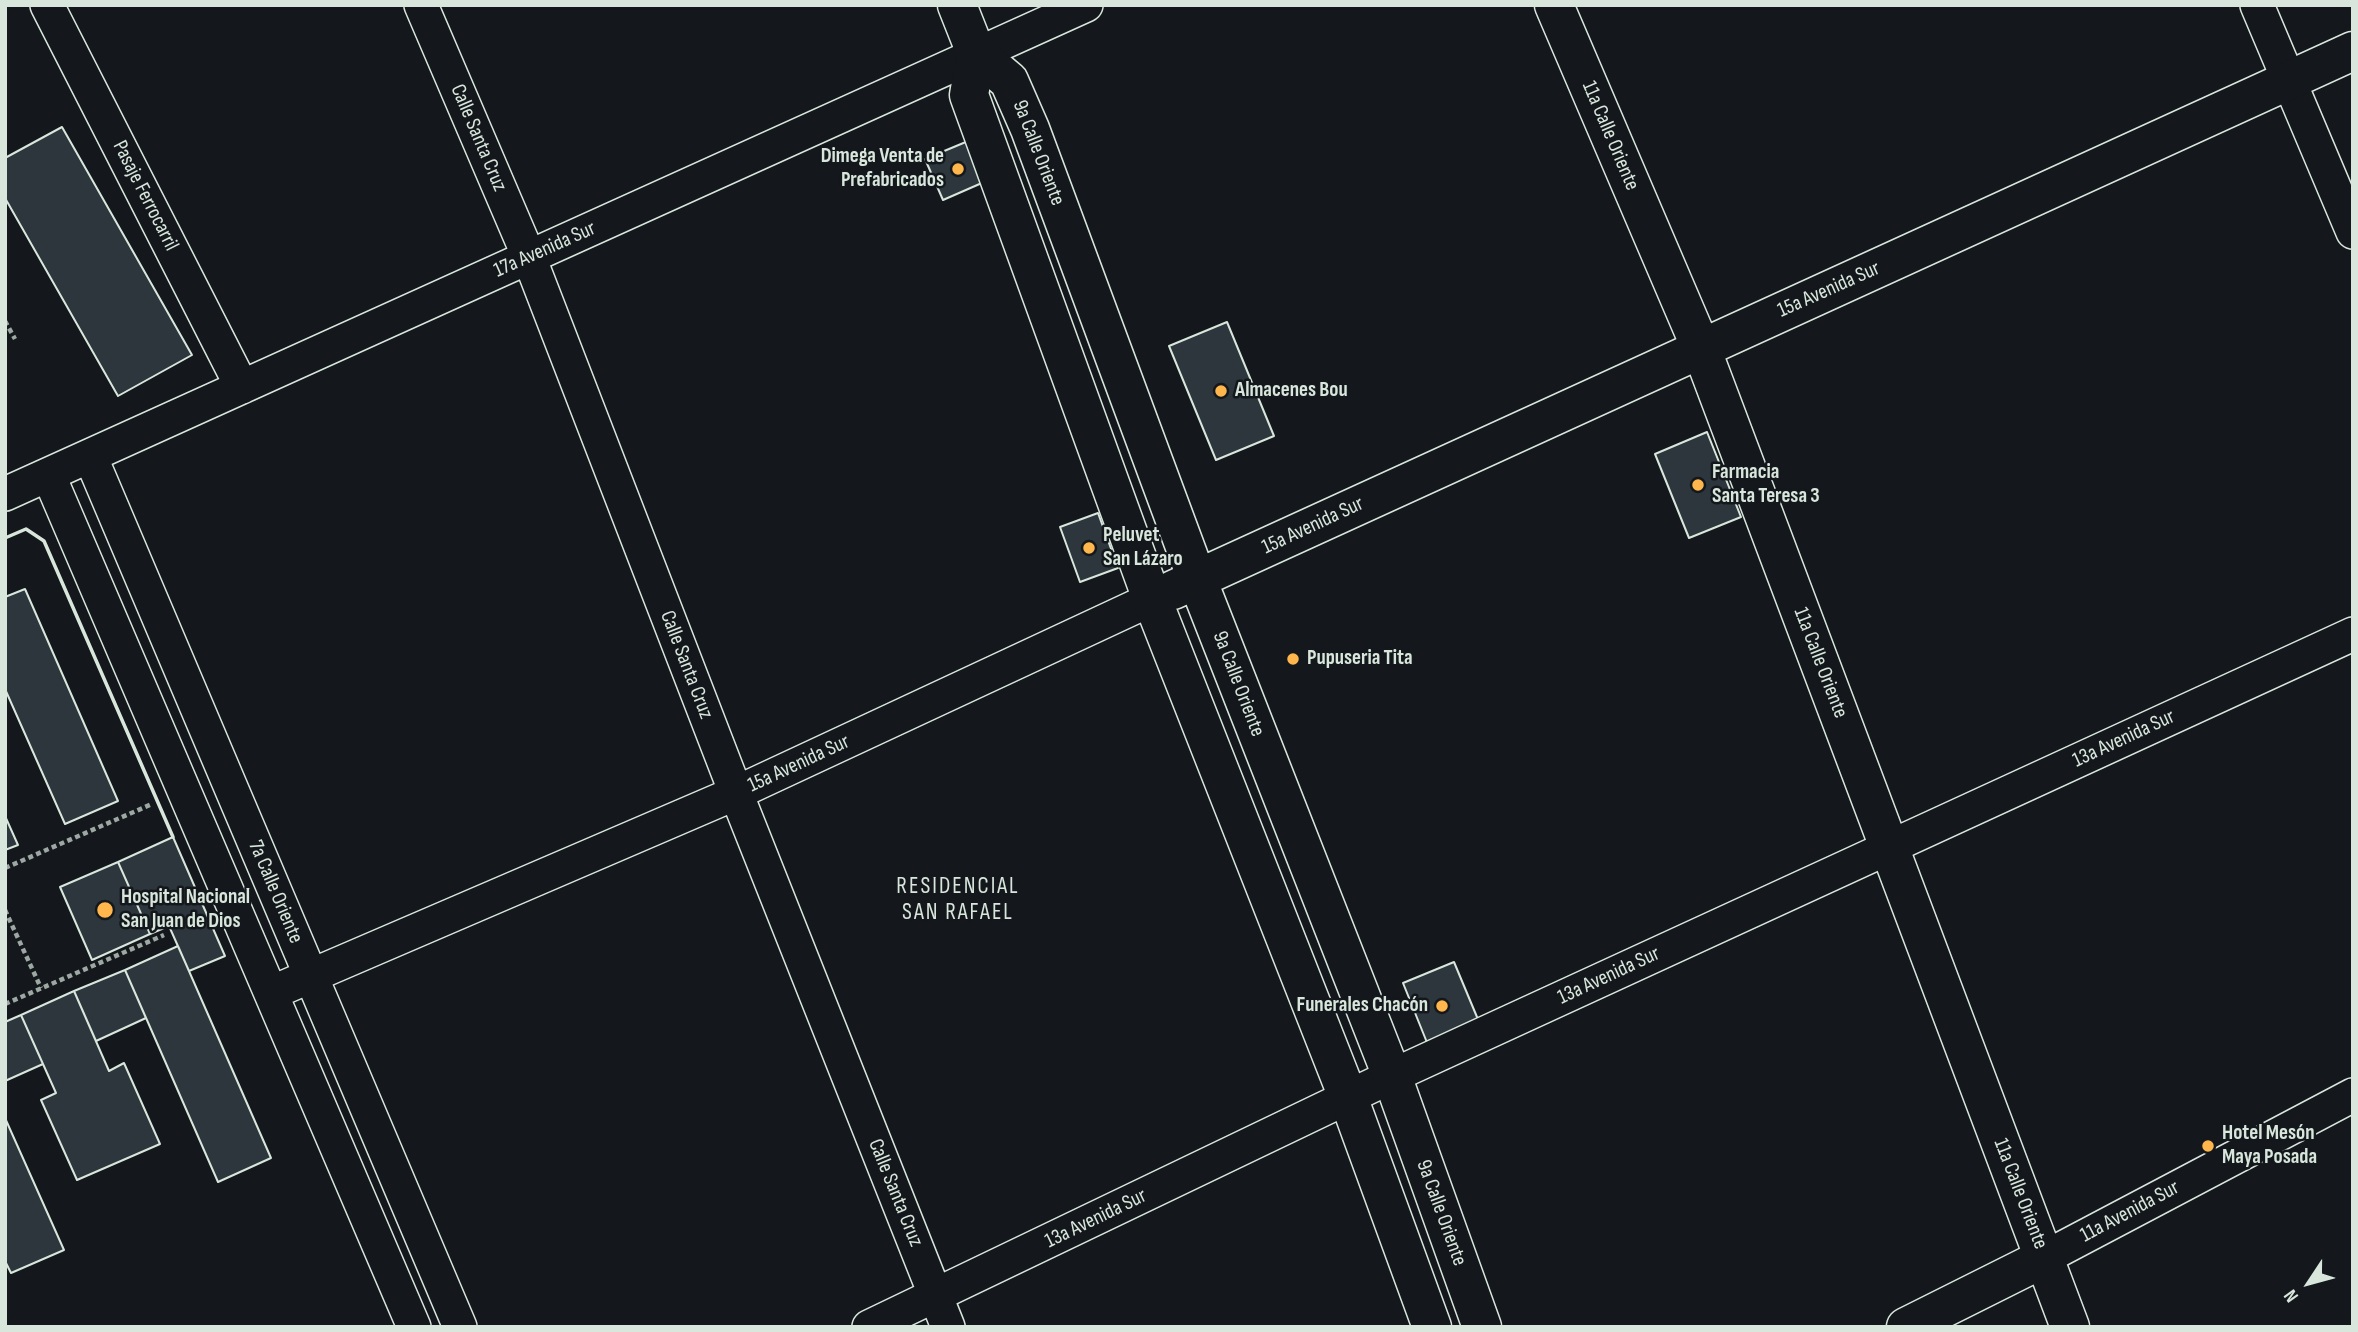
<!DOCTYPE html>
<html>
<head>
<meta charset="utf-8">
<style>
	body { margin:0 }
	#map { position:relative; width:2358px; height:1332px; overflow:hidden; background:#14181c; font-family:"Sofia Sans Condensed",sans-serif }
	canvas { display:block }
	.frame { position:absolute; inset:0; border:7px solid #d8e6dc; pointer-events:none }
	.north { position:absolute; left:2274px; top:1248px; width:70px; height:70px; -webkit-text-stroke:5px #14181c; paint-order:stroke; rotate:234deg; font-size:19px; font-weight:700; line-height:28px; text-align:center; color:#d8e6dc }
	.north::after { content:''; display:block; margin:auto; width:24px; height:32px; background:#d8e6dc; clip-path:polygon(50% 0,100% 100%,50% 72%,0 100%) }
</style>
</head>
<body>
<div id="map">
<canvas width="2358" height="1332"></canvas>
<div class="frame"></div>
<div class="north">N</div>
</div>
<script>
const c = document.querySelector('canvas').getContext('2d');
c.lineJoin = 'round';
function fill(path, color) { c.fillStyle = color; c.fill(path, 'evenodd'); }
const poly = rows => new Path2D(rows.map(r => 'M' + r).join(''));
function trace(path, color, width, dash) { c.strokeStyle = color; c.lineWidth = width; c.lineCap = dash ? 'butt' : 'round'; c.setLineDash(dash || []); c.stroke(path); }
function write(font, color, halo, rows, align = 'center') {
  c.font = font + ' "Sofia Sans Condensed",sans-serif'; c.lineWidth = 5; c.setLineDash([]); c.textBaseline = 'middle'; c.strokeStyle = halo; c.fillStyle = color; for (const [text, x, y, turn = 0] of rows) {
    c.save(); c.translate(x, y); c.rotate((+turn || 0) * Math.PI / 180); c.textAlign = isNaN(turn) ? turn : align; if (halo) c.strokeText(text, 0, 0); c.fillText(text, 0, 0); c.restore();
  }
}
const building = poly([
	[62,127,192,355,118,396,5,198,5,158,62,127],
	[973,139,991,179,943,200,925,159,973,139],
	[1227,322,1274,436,1216,460,1169,346,1227,322],
	[1707,432,1741,517,1689,538,1655,454,1707,432],
	[1098,513,1118,568,1080,582,1060,527,1098,513],
	[25,589,118,801,65,824,5,689,5,597,25,589],
	[5,816,18,845,5,850,5,816],
	[173,837,225,956,189,971,169,926,150,934,118,862,173,837],
	[118,862,150,934,92,960,60,887,118,862],
	[178,946,271,1158,218,1182,125,970,178,946],
	[1454,962,1482,1029,1430,1050,1403,983,1454,962],
	[125,970,146,1018,96,1041,74,991,125,970],
	[74,991,109,1071,124,1063,160,1144,77,1180,41,1100,56,1093,21,1015,74,991],
	[21,1015,43,1064,5,1081,5,1022,21,1015],
	[5,1118,64,1250,11,1273,5,1261,5,1118]
]);
const path = poly([
	[5,321,15,339],
	[5,868,152,804],
	[5,910,41,988],
	[5,1004,164,935]
]);
const minor = poly([
	[47,5,242,387],
	[421,5,529,257,736,793,948,1327],
	[2257,5,2353,232],
	[91,458,460,1327],
	[49,476,414,1327],
	[5,494,1086,5],
	[271,993,736,793,1152,599],
	[2044,1258,2353,1095],
	[869,1327,1392,1076,2353,634]
]);
const tertiary = poly([
	[957,5,976,53,1009,81,1030,129,1197,579,1392,1076,1482,1327],
	[976,53,969,95,1152,599,1348,1097,1432,1327],
	[1173,590,2353,51]
]);
const secondary = poly([
	[1554,5,1701,348,2044,1258]
]);
const primary = poly([
	[1906,1327,2044,1258,2070,1327]
]);
const wall = poly([
	[5,538,26,529,44,541,173,837]
]);
const markers = [
	[958,169,7,"#ffb74d"],
	[1221,391,7,"#ffb74d"],
	[1698,485,7,"#ffb74d"],
	[1089,548,7,"#ffb74d"],
	[1293,659,7,"#ffb74d"],
	[105,910,9,"#ffb74d"],
	[1442,1006,7,"#ffb74d"],
	[2208,1146,7,"#ffb74d"]
];
const streetNames = [
	["11a Calle Oriente",1610,136,67],
	["Calle Santa Cruz",478,138,67],
	["9a Calle Oriente",1038,153,69],
	["Pasaje Ferrocarril",145,196,63],
	["17a Avenida Sur",545,250,-24],
	["15a Avenida Sur",1829,290,-24],
	["15a Avenida Sur",1313,526,-25],
	["11a Calle Oriente",1820,663,69],
	["Calle Santa Cruz",686,665,69],
	["9a Calle Oriente",1238,684,69],
	["13a Avenida Sur",2124,739,-25],
	["15a Avenida Sur",799,764,-25],
	["7a Calle Oriente",275,892,67],
	["13a Avenida Sur",1609,976,-25],
	["Calle Santa Cruz",895,1193,68],
	["11a Calle Oriente",2020,1194,69],
	["11a Avenida Sur",2130,1212,-28],
	["9a Calle Oriente",1441,1213,70],
	["13a Avenida Sur",1096,1219,-26]
];
const poiNames = [
	["Dimega Venta de",944,157,"right"],
	["Prefabricados",944,181,"right"],
	["Almacenes Bou",1235,391],
	["Farmacia",1712,473],
	["Santa Teresa 3",1712,497],
	["Peluvet",1103,536],
	["San Lázaro",1103,560],
	["Pupuseria Tita",1307,659],
	["Hospital Nacional",121,898],
	["San Juan de Dios",121,922],
	["Funerales Chacón",1428,1006,"right"],
	["Hotel Mesón",2222,1134],
	["Maya Posada",2222,1158]
];
const neighbourhoodNames = [
	["RESIDENCIAL",958,887],
	["SAN RAFAEL",958,913]
];
fill(building, '#2c363c');
trace(building, '#d8e6dc', 2);
trace(minor, '#d8e6dc', 36);
trace(tertiary, '#d8e6dc', 41);
trace(secondary, '#d8e6dc', 41);
trace(primary, '#d8e6dc', 41);
trace(path, '#9da8a2', 4.5, [5, 3.5]);
trace(minor, '#14181c', 33);
trace(tertiary, '#14181c', 38);
trace(secondary, '#14181c', 38);
trace(primary, '#14181c', 38);
trace(wall, '#d8e6dc', 3.5);
for (const [x, y, r, color] of markers) { const dot = new Path2D(); dot.arc(x, y, r, 0, 2 * Math.PI); c.fillStyle = color; c.fill(dot); trace(dot, '#14181c', 2.5); }
write('21px', '#d8e6dc', '#14181c', streetNames);
write('bold 21px', '#d8e6dc', '#14181c', poiNames, 'left');
c.letterSpacing = '2px';
write('23px', '#d8e6dc', '#14181c', neighbourhoodNames);
c.letterSpacing = '0px';
</script>
</body>
</html>
